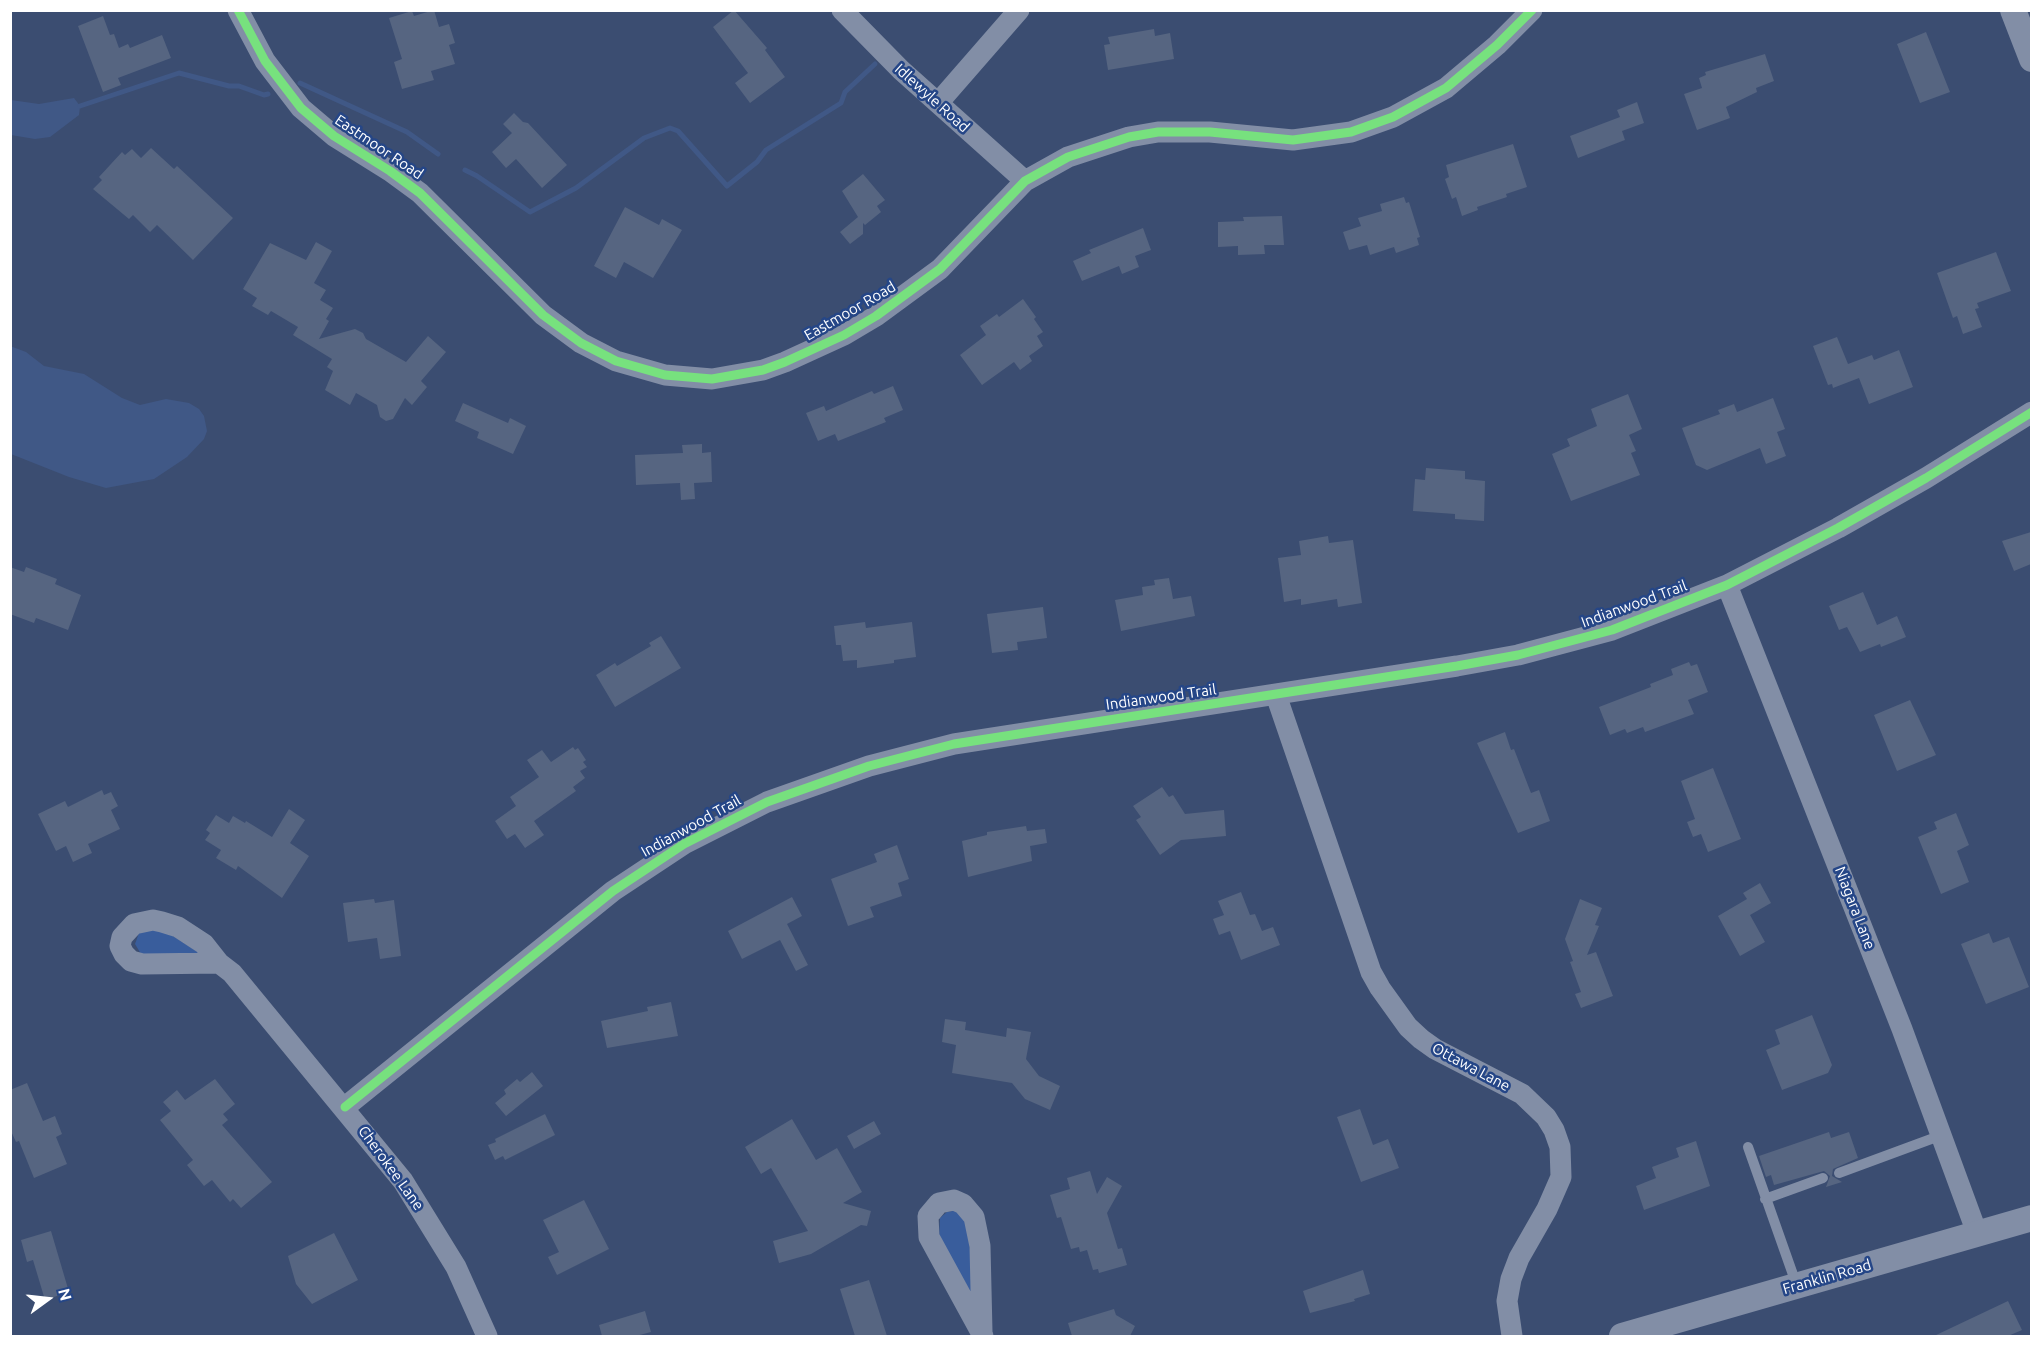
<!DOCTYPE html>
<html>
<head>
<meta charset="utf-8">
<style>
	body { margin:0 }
	#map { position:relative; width:2042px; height:1347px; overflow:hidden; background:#3b4d71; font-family:Ubuntu,sans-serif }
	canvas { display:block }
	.frame { position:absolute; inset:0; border:12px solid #fff; pointer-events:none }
	.north { position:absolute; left:18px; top:1269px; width:60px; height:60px; -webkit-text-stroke:4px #254687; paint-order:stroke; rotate:75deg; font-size:16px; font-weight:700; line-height:24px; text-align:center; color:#fff }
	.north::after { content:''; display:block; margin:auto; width:21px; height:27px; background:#fff; clip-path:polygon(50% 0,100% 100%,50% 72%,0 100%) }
</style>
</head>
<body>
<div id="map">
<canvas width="2042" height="1347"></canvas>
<div class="frame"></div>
<div class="north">N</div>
</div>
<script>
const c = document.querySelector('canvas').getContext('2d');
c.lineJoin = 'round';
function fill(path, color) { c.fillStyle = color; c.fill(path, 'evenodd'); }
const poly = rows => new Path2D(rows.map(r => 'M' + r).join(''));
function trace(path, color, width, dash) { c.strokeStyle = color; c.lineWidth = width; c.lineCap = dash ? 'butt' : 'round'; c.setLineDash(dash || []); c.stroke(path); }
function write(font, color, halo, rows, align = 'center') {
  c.font = font + ' Ubuntu,sans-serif'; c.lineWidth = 5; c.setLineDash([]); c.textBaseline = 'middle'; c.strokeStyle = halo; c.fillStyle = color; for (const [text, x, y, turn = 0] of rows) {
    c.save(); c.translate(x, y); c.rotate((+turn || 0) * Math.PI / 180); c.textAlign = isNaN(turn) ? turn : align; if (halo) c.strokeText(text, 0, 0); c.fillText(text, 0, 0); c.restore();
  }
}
const green = poly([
	[159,927,204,956,141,954,135,944,139,933],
	[953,1211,959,1212,967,1221,975,1299,939,1240,940,1218,947,1212]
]);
const water = poly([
	[74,98,80,106,79,115,50,137,35,139,11,135,11,100,39,104],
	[10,346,26,352,44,366,84,374,122,398,140,405,166,399,189,403,199,409,204,416,207,431,204,439,187,457,154,479,106,488,69,477,11,454]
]);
const stream = poly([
	[300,83,407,132,438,154],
	[80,106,179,73,229,86,239,86,264,95,268,94],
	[465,170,477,176,530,212,576,188,644,138,670,128,678,131,727,186,757,162,766,150,841,103,845,92,875,64]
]);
const building = poly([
	[434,10,439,27,449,24,455,43,449,45,455,64,431,71,434,80,402,89,394,62,402,59,389,18,412,11,414,16],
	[734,10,767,48,765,50,785,77,750,103,735,83,748,73,713,27],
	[103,16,110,35,114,34,119,48,128,44,130,48,162,35,171,58,118,78,121,85,103,92,78,26],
	[1154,29,1155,36,1170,33,1174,59,1108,70,1104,45,1110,44,1108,37],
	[1926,32,1950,92,1920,103,1897,44],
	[1765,54,1774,81,1756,88,1757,92,1726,107,1730,118,1697,130,1684,94,1702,88,1699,78,1706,75,1705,72],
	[1637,102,1644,123,1622,131,1625,140,1578,158,1570,136,1620,117,1617,110],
	[514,113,523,122,528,123,567,165,542,188,516,159,506,168,492,152,512,133,503,124],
	[1513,144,1527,187,1506,194,1507,197,1477,207,1478,210,1462,216,1456,197,1452,199,1445,179,1449,177,1446,165],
	[151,148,174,169,177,166,233,218,193,260,157,225,150,232,133,215,129,219,93,189,102,180,99,177,122,152,125,155,132,149,141,158],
	[863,174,885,200,877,206,881,212,865,225,863,223,863,234,850,244,840,232,858,217,842,191],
	[1404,197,1406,203,1409,202,1420,237,1417,238,1419,245,1396,253,1394,247,1370,255,1367,245,1349,250,1343,232,1361,226,1358,218,1382,211,1380,204],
	[625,207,659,225,662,219,682,230,653,278,624,262,616,278,594,266],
	[1282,216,1284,245,1264,245,1265,254,1238,255,1238,246,1218,247,1218,222,1244,221,1243,217],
	[1143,228,1151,250,1135,256,1139,267,1122,274,1119,266,1082,281,1073,261,1091,253,1089,250],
	[316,242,332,251,314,283,326,290,320,300,333,308,326,319,329,321,319,339,355,329,363,333,366,339,406,362,428,336,446,352,421,381,427,387,412,405,405,398,393,419,386,421,380,417,377,405,356,393,350,405,325,390,333,371,327,367,332,359,293,335,298,327,271,311,268,315,252,306,257,298,243,289,270,243,306,260],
	[1996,252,2011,291,1977,303,1979,308,1975,309,1982,327,1963,334,1957,316,1953,318,1937,273],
	[1023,299,1036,317,1034,319,1043,332,1037,336,1043,346,1029,356,1032,361,1020,370,1014,362,982,385,960,355,986,335,980,326,997,314,999,317],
	[1837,337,1848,364,1872,355,1874,360,1899,350,1913,387,1869,404,1859,378,1833,388,1832,384,1828,385,1813,346],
	[893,386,903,410,884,418,886,422,838,441,835,434,818,441,806,413,824,406,826,411,872,391,874,394],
	[1628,394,1642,429,1629,435,1636,451,1631,453,1640,475,1571,501,1552,454,1570,446,1567,439,1597,426,1591,409],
	[1773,398,1785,429,1777,432,1786,456,1766,464,1760,448,1707,470,1696,465,1682,428,1720,414,1718,410,1734,404,1737,412],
	[463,403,508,423,510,418,526,426,513,454,477,438,479,432,455,421],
	[702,444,702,453,711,452,712,482,694,483,695,499,681,500,680,483,636,485,635,455,683,453,682,445],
	[1426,468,1465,471,1465,479,1485,481,1484,521,1455,519,1455,514,1413,511,1415,479,1425,480],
	[2031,532,2031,564,2014,571,2002,541],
	[1328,536,1329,543,1353,540,1362,603,1338,607,1337,599,1301,605,1301,599,1284,602,1278,558,1301,555,1299,541],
	[10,567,24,572,26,567,57,579,55,584,81,595,68,630,36,618,34,623,10,614],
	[1169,578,1173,599,1191,596,1195,616,1121,631,1115,600,1143,595,1142,587,1155,585,1154,580],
	[1863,592,1877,625,1897,616,1906,637,1881,647,1880,644,1860,652,1847,627,1839,630,1829,606],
	[1043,607,1047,638,1017,642,1018,650,992,653,987,614],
	[865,622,866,628,912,622,916,657,894,660,894,663,857,668,857,660,843,661,841,645,836,645,834,626],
	[661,636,681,668,615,707,596,675,615,663,617,666,651,646,649,643],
	[1689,662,1691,666,1697,664,1708,692,1688,700,1694,714,1645,732,1643,727,1627,733,1625,729,1610,735,1599,707,1651,687,1650,684,1673,675,1671,669],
	[1910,700,1936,755,1897,771,1874,715],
	[1505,732,1511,750,1514,749,1531,793,1539,790,1550,821,1518,833,1477,743],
	[573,747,575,750,578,748,586,760,583,762,587,767,580,771,585,778,573,787,576,791,534,821,544,835,525,848,515,834,507,839,495,821,516,806,510,797,539,777,527,760,542,750,551,762],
	[1713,768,1741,839,1708,852,1701,834,1693,837,1687,822,1695,819,1681,781],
	[1162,787,1169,797,1173,795,1185,814,1224,810,1226,836,1181,840,1160,855,1136,820,1141,817,1133,806],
	[102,790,104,795,111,792,118,806,111,810,120,829,88,844,92,853,73,862,66,846,56,851,38,814,65,801,68,807],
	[289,809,305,820,290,843,309,856,282,898,238,866,236,870,216,858,221,850,205,840,210,833,206,830,216,815,229,823,233,816,245,823,246,821,272,837],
	[1956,813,1969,845,1957,851,1969,882,1941,894,1918,837,1937,829,1934,822],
	[1026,826,1027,831,1045,829,1047,843,1030,846,1032,861,968,877,962,841,987,835,987,832],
	[897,845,909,879,898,883,902,896,870,907,874,917,848,926,831,879,877,862,874,854],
	[1760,883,1771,903,1750,915,1765,942,1740,956,1718,916,1747,899,1743,893],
	[1241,892,1250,915,1255,914,1262,931,1273,927,1280,945,1241,960,1230,931,1219,935,1213,919,1224,915,1218,901],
	[792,897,802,916,787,924,808,965,796,971,780,940,742,959,728,931],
	[374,899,375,903,394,900,401,956,380,959,377,938,348,942,343,903],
	[1580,899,1602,908,1595,925,1599,926,1587,955,1596,952,1613,996,1581,1008,1575,994,1581,992,1570,962,1573,961,1565,939],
	[1989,933,1993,943,2009,937,2029,987,1986,1004,1961,944],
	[671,1002,678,1036,607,1048,601,1021,648,1011,647,1007],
	[1812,1015,1832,1065,1828,1073,1782,1090,1766,1050,1780,1044,1775,1030],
	[945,1019,966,1022,965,1030,1006,1037,1007,1028,1031,1032,1026,1059,1039,1076,1060,1086,1050,1110,1025,1099,1012,1083,952,1073,956,1045,942,1042],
	[532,1072,543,1086,506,1116,495,1103,506,1094,504,1090,517,1079,520,1082],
	[215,1079,235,1104,223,1114,228,1120,222,1125,272,1182,241,1208,233,1199,230,1202,212,1180,204,1186,187,1165,193,1160,160,1120,171,1111,163,1102,177,1090,185,1100],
	[27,1083,43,1121,55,1116,62,1134,56,1137,67,1164,34,1178,19,1141,16,1142,10,1129,10,1090],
	[1360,1109,1373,1145,1388,1139,1399,1168,1361,1182,1337,1117],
	[545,1114,555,1135,505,1160,503,1156,495,1160,488,1145,496,1142,495,1139],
	[792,1119,816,1160,837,1148,862,1192,843,1203,871,1211,867,1226,861,1225,811,1254,779,1263,773,1241,808,1231,771,1168,761,1174,745,1147],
	[874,1121,881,1134,854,1149,847,1136],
	[1829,1132,1831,1138,1849,1132,1858,1158,1833,1169,1832,1176,1842,1182,1826,1187,1830,1176,1824,1171,1774,1185,1771,1175,1766,1177,1759,1156],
	[1696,1141,1710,1186,1644,1210,1636,1186,1656,1178,1652,1167,1679,1157,1676,1148],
	[1090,1171,1097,1194,1107,1177,1122,1186,1107,1213,1118,1249,1122,1248,1127,1265,1099,1273,1098,1269,1093,1270,1087,1250,1080,1252,1079,1247,1071,1249,1061,1217,1057,1218,1050,1195,1070,1189,1067,1178],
	[584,1200,609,1249,557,1275,548,1257,559,1252,543,1220],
	[51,1231,69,1292,45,1300,33,1260,27,1262,21,1240],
	[334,1233,358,1280,312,1304,296,1284,288,1256],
	[1363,1270,1370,1294,1354,1299,1355,1301,1310,1313,1303,1291],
	[869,1280,887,1336,855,1336,840,1289],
	[2008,1301,2022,1330,2008,1336,1934,1336],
	[1114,1309,1116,1315,1135,1326,1130,1336,1072,1336,1068,1323],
	[645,1311,651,1332,636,1336,602,1336,599,1325]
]);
const service = poly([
	[1748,1147,1797,1286],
	[1839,1173,1942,1135],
	[1765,1199,1823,1178]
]);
const minor = poly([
	[238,10,265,61,301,108,334,136,390,171,420,193,543,315,581,343,616,361,665,375,712,379,763,370,785,362,844,335,876,316,940,269,1025,181,1068,157,1129,137,1158,132,1210,132,1293,140,1351,132,1393,117,1446,88,1497,45,1532,10],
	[842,10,901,70,1025,181],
	[938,103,1019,10],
	[1727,585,1902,1029,1977,1233],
	[1276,695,1371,972,1380,988,1408,1027,1421,1039,1435,1049,1522,1094,1546,1117,1554,1130,1560,1147,1561,1177,1547,1209,1519,1258,1511,1279,1507,1301,1512,1336],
	[219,963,142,964,131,961,124,954,120,946,122,937,134,924,153,920,162,922,178,927,204,944,219,963,232,973,403,1181,456,1267,487,1336],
	[345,1107,613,891,684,844,767,802,869,766,954,744,1457,666,1518,655,1612,630,1727,585,1838,528,1926,478,2032,412],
	[982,1332,980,1246,974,1217,963,1204,954,1200,939,1203,928,1216,929,1237,983,1336]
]);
const tertiary = poly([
	[2013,10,2032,59],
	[1622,1336,2032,1218]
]);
const cycleway = poly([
	[238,10,265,61,301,108,334,136,390,171,420,193,543,315,581,343,616,361,665,375,712,379,763,370,785,362,844,335,876,316,940,269,1025,181,1068,157,1129,137,1158,132,1210,132,1293,140,1351,132,1393,117,1446,88,1497,45,1532,10],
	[345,1107,613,891,684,844,767,802,869,766,954,744,1457,666,1518,655,1612,630,1727,585,1838,528,1926,478,2032,412]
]);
const streetNames = [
	["Idlewyle Road",932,98,42],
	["Eastmoor Road",379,147,34],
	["Eastmoor Road",850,311,-30],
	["Indianwood Trail",1634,604,-20],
	["Indianwood Trail",1161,697,-8],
	["Indianwood Trail",691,826,-29],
	["Niagara Lane",1855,908,69],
	["Ottawa Lane",1471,1067,28],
	["Cherokee Lane",391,1168,54],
	["Franklin Road",1827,1277,-16]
];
fill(green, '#395d9c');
fill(water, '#405886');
trace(stream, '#405886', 5);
fill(building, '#566581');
trace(service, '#828ea6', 10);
trace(minor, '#828ea6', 21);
trace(tertiary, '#828ea6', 26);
trace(cycleway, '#77e17e', 9);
write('15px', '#fff', '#254687', streetNames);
</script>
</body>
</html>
